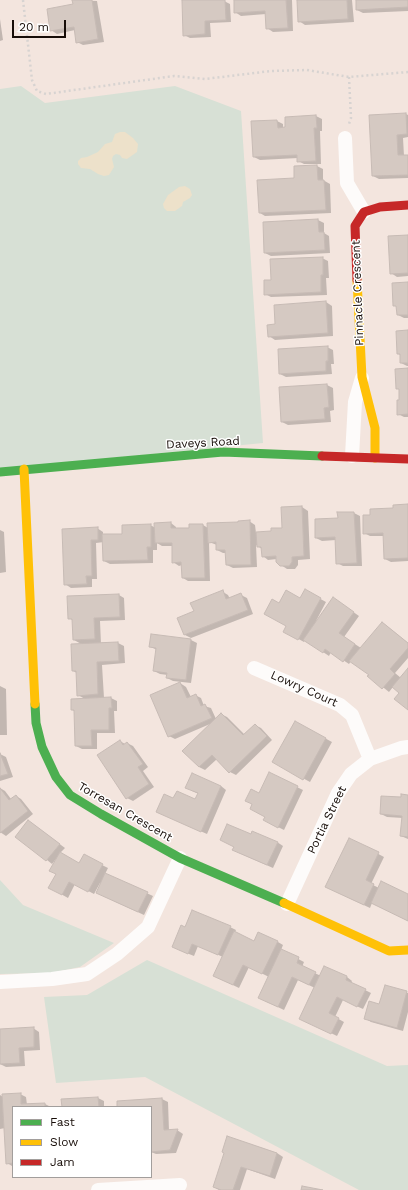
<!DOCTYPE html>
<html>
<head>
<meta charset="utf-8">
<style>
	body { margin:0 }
	#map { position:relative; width:408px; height:1190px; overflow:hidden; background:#f3e5de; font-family:"Work Sans",sans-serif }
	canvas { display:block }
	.legend { position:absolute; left:12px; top:1106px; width:140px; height:72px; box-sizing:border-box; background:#fff; border:1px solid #a29e9c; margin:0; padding:5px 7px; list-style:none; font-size:12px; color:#170d08 }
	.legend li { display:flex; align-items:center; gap:8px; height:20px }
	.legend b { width:20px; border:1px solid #a29e9c }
	.scale { position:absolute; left:12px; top:20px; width:54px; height:18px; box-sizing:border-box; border:2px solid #170d08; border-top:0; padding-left:5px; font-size:12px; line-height:14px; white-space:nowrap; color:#170d08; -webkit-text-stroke:3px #fff; paint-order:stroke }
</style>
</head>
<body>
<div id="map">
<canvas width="408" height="1190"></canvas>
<ul class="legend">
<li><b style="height:5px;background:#4caf50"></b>Fast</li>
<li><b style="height:5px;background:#ffc107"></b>Slow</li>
<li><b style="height:5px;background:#c62828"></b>Jam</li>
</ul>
<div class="scale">20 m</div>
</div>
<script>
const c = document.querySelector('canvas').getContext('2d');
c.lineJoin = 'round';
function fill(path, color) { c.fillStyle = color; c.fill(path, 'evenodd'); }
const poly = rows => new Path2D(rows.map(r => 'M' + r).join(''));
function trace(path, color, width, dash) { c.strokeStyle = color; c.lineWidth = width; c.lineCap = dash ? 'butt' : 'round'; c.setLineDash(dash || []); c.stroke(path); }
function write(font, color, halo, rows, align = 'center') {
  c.font = font + ' "Work Sans",sans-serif'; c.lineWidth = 3; c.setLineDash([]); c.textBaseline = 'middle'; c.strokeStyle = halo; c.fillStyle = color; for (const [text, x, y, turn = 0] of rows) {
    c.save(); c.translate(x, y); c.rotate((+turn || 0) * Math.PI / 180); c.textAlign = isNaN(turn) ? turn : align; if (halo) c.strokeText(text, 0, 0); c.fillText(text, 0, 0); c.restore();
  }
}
const green = poly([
	[21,86,45,103,175,86,241,111,263,443,0,469,0,89],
	[0,880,23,905,114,943,80,967,51,973,0,974],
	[147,960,387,1066,408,1065,408,1190,359,1190,145,1077,56,1083,44,997,87,995]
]);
const sand = poly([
	[120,132,125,132,133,138,138,144,137,152,127,159,122,158,120,155,116,154,113,156,112,159,114,167,109,175,104,176,98,174,90,169,81,168,78,164,78,161,81,158,87,157,98,152,105,144,112,142,115,134],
	[185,186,190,189,192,195,190,198,183,202,182,206,175,211,167,211,164,208,163,204,168,195,179,187]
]);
const shadow = poly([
	[73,0,97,1,104,42,83,45,77,42,75,30,57,34,51,30,74,5],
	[183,0,224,1,230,4,231,22,210,23,211,37,190,38,184,35],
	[235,0,292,0,293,31,273,32,267,28,266,14,241,16,235,12],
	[298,0,352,0,354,22,305,25,299,21],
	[357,0,408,0,408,11,363,13,357,10],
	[0,19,3,40,0,41],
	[406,114,408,115,408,137,403,138,404,156,408,156,408,178,379,179,373,176,370,116],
	[316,116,322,119,322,131,320,131,321,164,304,164,298,161,298,158,260,160,254,157,253,122,277,121,283,124,283,129,286,128],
	[317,166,323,169,323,180,330,184,331,213,265,216,260,213,295,179],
	[318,220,324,223,324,233,329,236,330,253,271,256,265,253],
	[408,236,408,276,397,277,391,273],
	[322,258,328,261,329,278,326,278,327,295,271,297,265,294,272,281],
	[408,283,408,318,404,318,398,315,397,307,394,305],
	[326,302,332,306,333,336,275,340,269,336,276,325],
	[408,331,408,366,407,366,401,363,401,355,398,354],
	[327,347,333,350,334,364,331,364,332,374,286,377,280,374],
	[408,369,408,417,404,417,398,414,400,401,400,390,397,388],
	[327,385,333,388,334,410,330,411,331,422,288,425,282,422],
	[408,505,408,561,391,562,385,559,384,536,370,536,364,533,371,516],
	[302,507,308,511,310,559,298,560,298,565,295,569,287,569,281,565,277,559,268,560,263,556,262,549,256,545,257,567,233,568,227,565,226,553,223,553,217,550,217,545,209,542,210,581,188,581,183,578,182,565,179,566,173,562,173,546,162,546,157,543,157,550,153,550,153,563,110,564,104,561,104,542,96,543,97,579,92,579,92,587,71,588,65,584,97,528,103,532,103,535,123,535,150,525,156,528,171,523,176,527,176,529,190,529,203,525,208,528,249,521,255,525,256,533,272,532,283,529],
	[338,513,354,513,360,516,362,566,343,566,337,563,336,540,322,541,316,538,339,519],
	[0,530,4,532,6,572,0,573],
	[306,591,326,602,316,621,317,622,339,602,359,616,344,637,361,648,383,623,408,643,408,658,395,673,401,678,408,669,408,708,401,692,393,687,389,692,369,676,370,675,351,661,349,664,331,652,329,656,305,640,304,642,284,631,287,626,279,604,301,599],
	[223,592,228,595,230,599,241,595,247,598,253,614,191,638,185,635,195,612],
	[119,595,124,598,125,620,100,621,101,644,118,643,124,646,125,663,102,665,104,698,111,698,117,701,117,711,114,711,115,733,97,733,97,749,82,749,76,746,75,711,72,710,85,699,78,695,77,673,73,671,83,645,74,640,74,621,69,618],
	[152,635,191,640,197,643,191,683,173,681,167,678,168,675,160,674,154,671,157,650,151,647],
	[180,683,186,687,191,697,195,695,201,698,204,706,211,708,216,719,221,714,227,717,245,735,255,725,261,728,272,740,236,775,230,772,217,759,205,770,199,767,184,751,210,724,175,739,169,736],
	[0,686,6,689,7,735,0,735],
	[295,722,332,742,310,782,273,762],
	[120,741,125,744,127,743,133,746,148,767,143,771,154,787,133,801,127,798],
	[0,754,6,757,13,777,0,781],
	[270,774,303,790,284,830,270,823,266,817,260,795],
	[221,786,226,790,207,834,157,812,196,800,199,794,192,791],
	[0,788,5,791,11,799,16,796,21,799,33,814,6,836,0,832],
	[408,796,408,839,401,836,403,818,387,817,381,814,402,798],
	[29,821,65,848,60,853,80,864,84,856,108,868,105,874,153,896,144,915,103,896,101,884,100,883,94,894,75,884,68,898,50,888,57,874,57,860,56,859,52,864,47,860],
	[252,836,277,842,283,846,273,868,239,853],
	[350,839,384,857,371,884,379,888,408,895,408,921,372,903,370,908,332,890],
	[230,927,236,930,235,932,255,942,259,933,278,942,283,945,281,950,304,962,302,967,321,976,347,977,352,981,351,983,371,993,363,1009,343,1000,335,1017,344,1022,337,1036,306,1021,315,988,298,980,284,1010,265,1001,269,977,249,967,239,988,214,976,223,957,198,946,194,956,179,950,185,928],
	[385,986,408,993,408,1012,403,1031,371,1022,366,1019,380,1005],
	[33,1028,39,1032,40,1050,24,1051,25,1066,6,1067,0,1064,0,1030],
	[20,1094,26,1097,27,1105,45,1104,51,1107,13,1107,12,1166,7,1163,5,1128,0,1129,0,1095,3,1097],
	[98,1098,104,1101,104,1107,63,1107],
	[162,1099,168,1102,169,1131,177,1130,183,1134,176,1153,156,1154,151,1152,151,1107,118,1107],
	[228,1137,277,1153,283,1157,275,1179,247,1169,240,1190,219,1190,214,1187,225,1153]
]);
const building = poly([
	[72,0,92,0,98,39,76,43,74,27,50,31,47,9,73,4,72,0],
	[182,0,225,0,226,20,205,21,205,34,183,36,182,0],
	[234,0,286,0,288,28,266,29,265,11,234,13,234,0],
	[297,0,347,0,348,19,298,22,297,0],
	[356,0,408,0,408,7,356,10,356,0],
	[406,113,407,134,397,135,398,155,408,155,408,175,372,176,369,115,406,113],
	[316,115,317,128,314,128,316,161,297,162,297,155,253,157,251,121,277,120,278,128,285,127,285,117,316,115],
	[317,165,318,180,324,180,326,210,259,213,257,180,294,178,294,166,317,165],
	[318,219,319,232,324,232,325,250,264,253,263,222,318,219],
	[408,235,408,273,390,274,388,236,408,235],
	[323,257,323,275,321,275,321,292,264,295,264,280,271,280,270,259,323,257],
	[408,282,408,315,397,315,396,306,393,306,392,283,408,282],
	[326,301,328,333,268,337,267,325,275,324,274,305,326,301],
	[408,330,408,363,400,363,400,354,397,354,396,331,408,330],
	[328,346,328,361,326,361,326,371,279,374,278,349,328,346],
	[408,368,408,414,397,415,397,400,399,400,399,389,396,389,395,369,408,368],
	[327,384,329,407,324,408,325,419,281,422,279,387,327,384],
	[408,504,408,558,384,559,383,533,363,534,363,515,370,515,370,509,393,508,393,505,408,504],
	[302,506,304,556,292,557,292,562,289,566,280,566,276,562,276,556,262,557,261,547,257,547,256,532,271,531,271,528,282,528,281,507,302,506],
	[337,512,354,512,357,563,336,564,335,537,315,538,315,519,338,518,337,512],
	[250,520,251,565,226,565,225,550,216,550,216,542,208,543,207,523,238,522,238,521,250,520],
	[171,522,171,528,189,528,189,524,203,524,205,578,182,578,181,562,172,563,172,543,155,543,154,523,171,522],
	[151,524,151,547,147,547,148,560,103,561,102,534,122,534,122,525,151,524],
	[98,527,98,540,91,540,92,576,86,576,87,584,64,585,62,529,98,527],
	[305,589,321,598,298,640,283,632,286,626,264,614,272,599,279,603,286,590,300,598,305,589],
	[223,590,226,599,241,593,248,610,184,635,177,618,194,611,190,603,223,590],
	[119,594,120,617,94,618,95,639,73,640,72,619,68,619,67,596,119,594],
	[333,597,354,612,339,633,355,644,343,662,325,649,323,653,303,640,333,597],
	[382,622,408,643,408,648,390,669,395,674,382,689,367,676,369,675,349,661,382,622],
	[151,634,191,639,186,680,166,678,167,673,153,671,156,648,149,647,151,634],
	[118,642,119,661,97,662,98,694,77,696,76,671,72,671,71,644,118,642],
	[408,668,408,710,394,699,399,693,392,687,408,668],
	[180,682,187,698,196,694,201,706,205,704,212,718,168,737,150,695,180,682],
	[111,697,112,708,109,708,109,730,91,730,92,746,75,746,74,710,71,710,71,699,111,697],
	[221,713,243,735,255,724,267,736,229,773,212,755,199,767,182,751,221,713],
	[295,721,326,738,303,780,272,762,295,721],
	[120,740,123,745,127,742,143,764,138,767,149,784,126,799,97,755,120,740],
	[0,753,8,774,0,776,0,753],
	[269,772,298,786,278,828,263,820,265,817,250,809,252,804,245,801,251,789,259,793,269,772],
	[192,773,221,786,201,832,156,812,164,794,173,798,177,791,195,799,198,793,185,788,192,773],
	[0,788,9,800,16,795,28,811,0,833,0,788],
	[401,794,408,795,408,837,400,836,402,816,380,814,381,796,401,797,401,794],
	[28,820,60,844,46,861,15,837,28,820],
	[227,824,251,834,252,831,278,842,267,865,232,850,234,847,220,840,227,824],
	[349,838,379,852,366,880,374,884,364,905,325,887,349,838],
	[60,852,79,863,84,854,103,864,88,892,69,882,62,895,48,888,56,874,49,871,60,852],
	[105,873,148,892,138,912,96,893,105,873],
	[381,881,408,894,408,921,371,903,381,881],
	[192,910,231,926,218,955,192,944,188,954,172,947,181,925,185,927,192,910],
	[234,931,254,941,258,932,278,941,262,974,243,965,233,985,213,976,234,931],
	[281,949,299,957,297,963,316,972,309,985,292,977,278,1007,258,998,281,949],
	[324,966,347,976,346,980,366,989,357,1007,337,997,329,1013,339,1018,331,1034,299,1019,324,966],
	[385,985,407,991,397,1028,364,1019,369,1001,379,1004,385,985],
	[34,1027,34,1047,19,1048,20,1063,0,1064,0,1029,34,1027],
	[21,1093,21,1104,45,1103,45,1107,13,1107,13,1163,6,1164,2,1094,21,1093],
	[98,1097,99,1107,62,1107,61,1099,98,1097],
	[162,1098,164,1130,178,1129,170,1150,151,1152,151,1107,117,1107,117,1101,162,1098],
	[227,1136,277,1153,270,1176,241,1167,233,1190,221,1190,213,1187,224,1153,222,1152,227,1136],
	[302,1186,323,1190,301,1190,302,1186]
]);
const path = poly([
	[23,0,32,80,37,91,46,94,174,76,205,79,271,71,307,70,349,77,408,72],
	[349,77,351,118,349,124]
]);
const street = poly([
	[345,138,347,183,364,212],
	[352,456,355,402,362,378],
	[254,668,340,705,352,715,370,759],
	[287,904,338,793,351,774,370,759,401,748,408,747],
	[0,982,52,979,87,974,117,954,148,927,180,858],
	[98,1190,180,1185]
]);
const fast = poly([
	[0,472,223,452,322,456],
	[35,704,36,723,42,747,56,777,70,795,101,814,180,858,284,903]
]);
const slow = poly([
	[357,280,362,377,375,428,375,458],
	[24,469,35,704],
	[284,903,389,951,408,950]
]);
const jam = poly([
	[357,280,355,226,364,212,380,207,408,205],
	[322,456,408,459]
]);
const streetNames = [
	["Pinnacle Crescent",358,293,-92],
	["Daveys Road",203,443,-3],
	["Lowry Court",304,689,24],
	["Torresan Crescent",125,812,30],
	["Portia Street",327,820,-64]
];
fill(green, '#d7e0d5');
fill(sand, '#ede1ca');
fill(shadow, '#0003');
fill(building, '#d5c9c2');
trace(building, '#c7bbb5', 1);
trace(path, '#d7d3d1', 2.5, [2, 3]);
trace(street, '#fdfbfa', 14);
trace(fast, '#4caf50', 9);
trace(slow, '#ffc107', 9);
trace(jam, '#c62828', 9);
write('12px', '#170d08', '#fff', streetNames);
</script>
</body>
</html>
